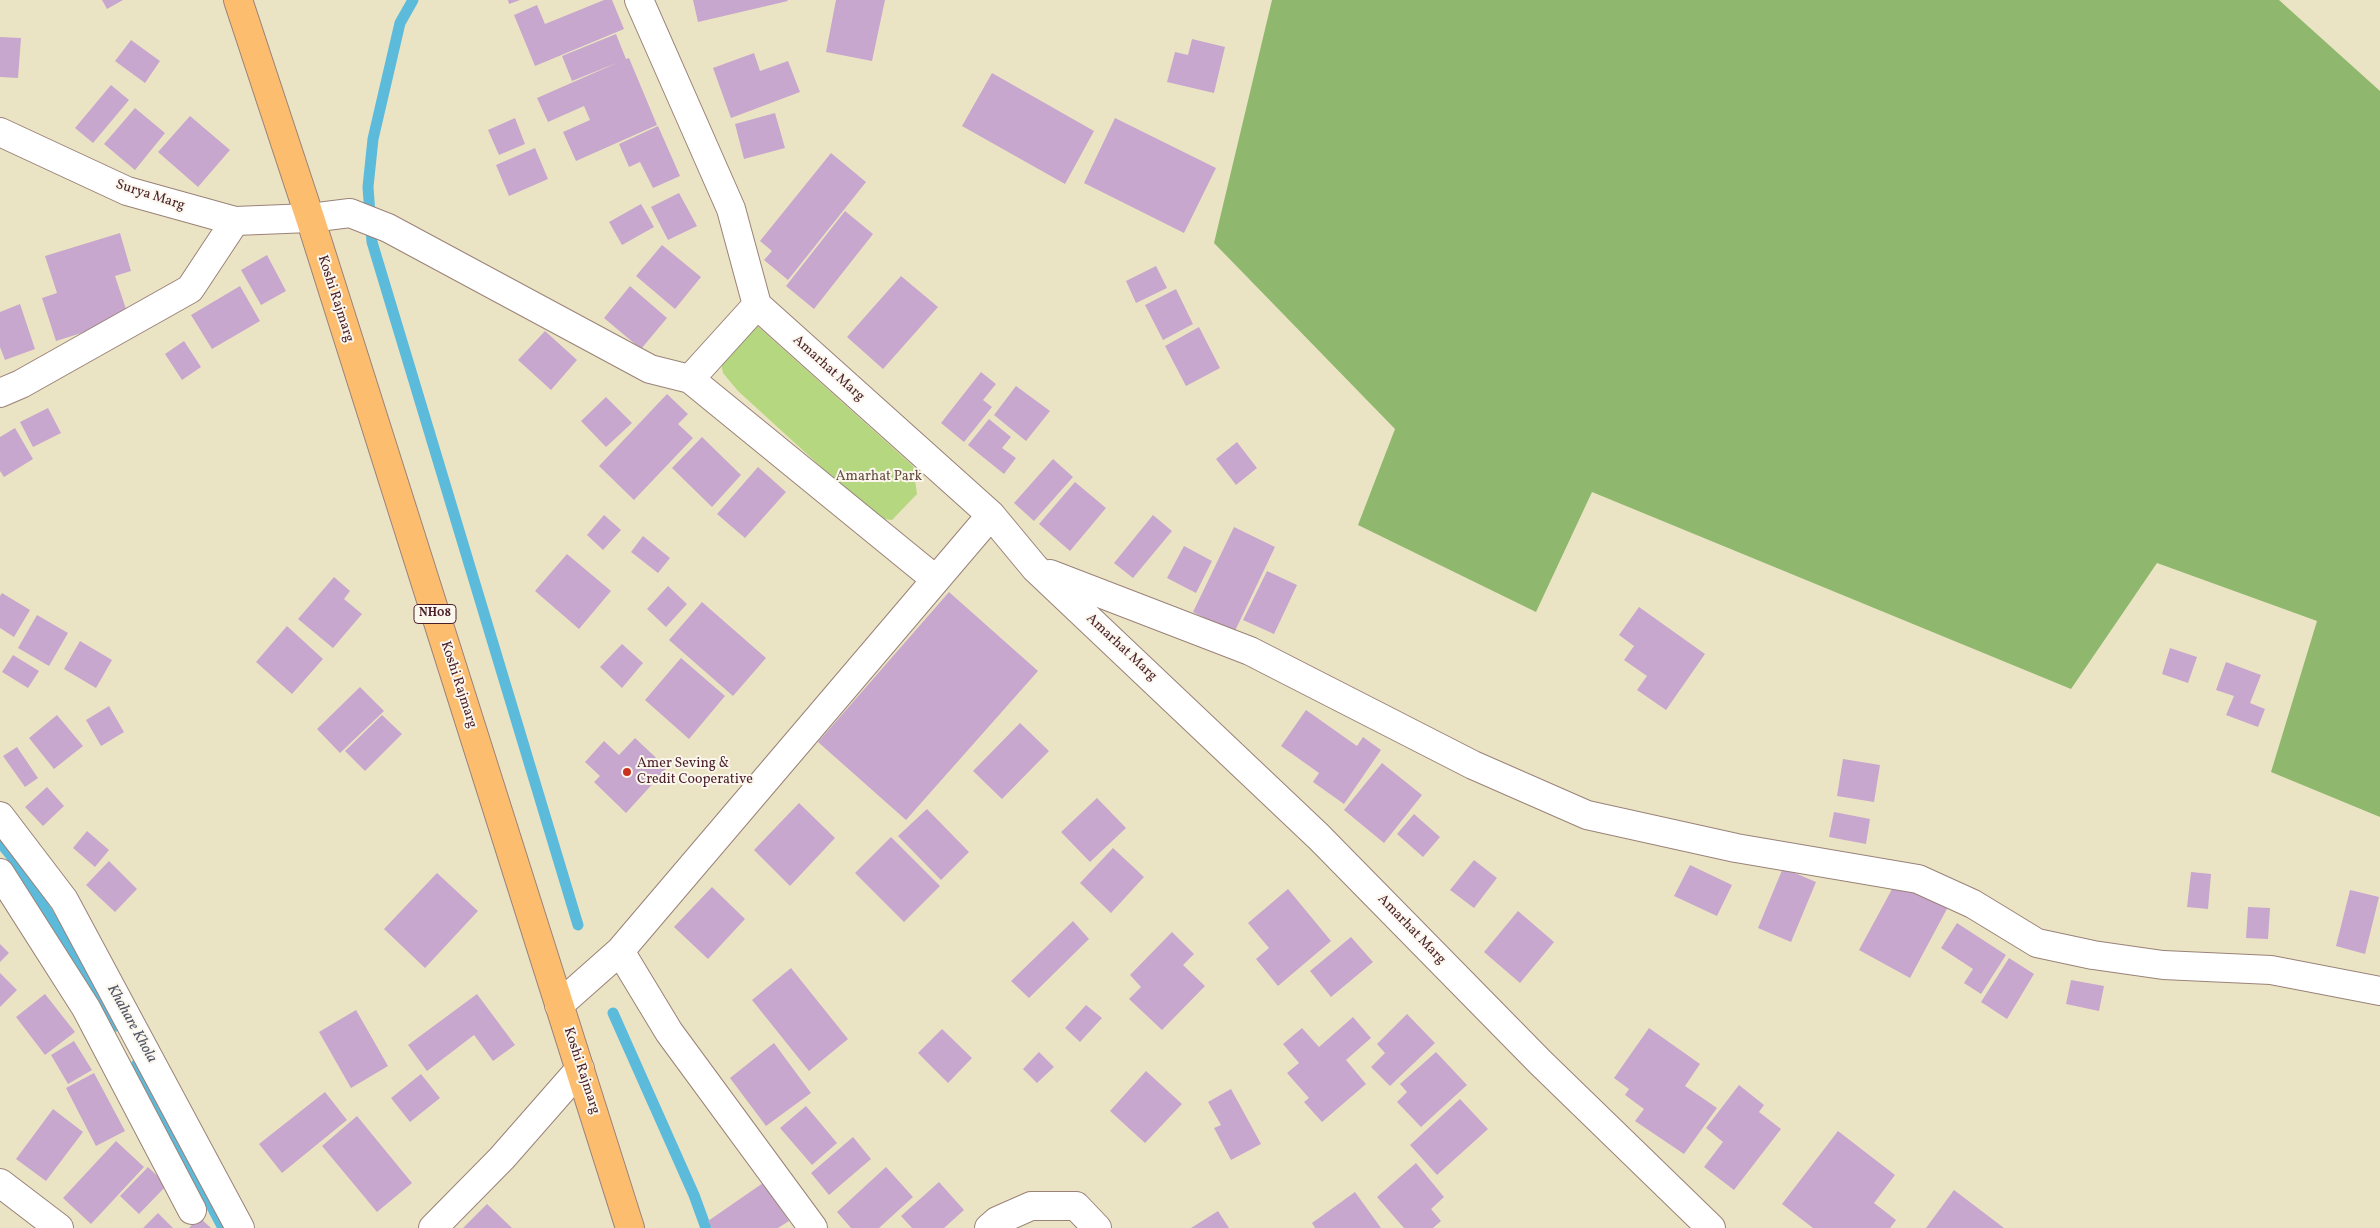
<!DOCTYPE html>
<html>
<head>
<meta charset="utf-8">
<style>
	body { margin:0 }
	canvas { display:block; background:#ebe4c4 }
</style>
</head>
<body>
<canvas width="2380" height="1228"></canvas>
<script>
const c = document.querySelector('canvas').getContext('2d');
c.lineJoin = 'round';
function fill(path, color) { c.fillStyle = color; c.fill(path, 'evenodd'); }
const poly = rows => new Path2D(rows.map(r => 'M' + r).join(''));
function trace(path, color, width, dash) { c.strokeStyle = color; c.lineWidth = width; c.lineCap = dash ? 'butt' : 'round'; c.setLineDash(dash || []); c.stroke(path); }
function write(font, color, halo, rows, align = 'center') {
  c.font = font + ' Vollkorn,serif'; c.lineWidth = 4; c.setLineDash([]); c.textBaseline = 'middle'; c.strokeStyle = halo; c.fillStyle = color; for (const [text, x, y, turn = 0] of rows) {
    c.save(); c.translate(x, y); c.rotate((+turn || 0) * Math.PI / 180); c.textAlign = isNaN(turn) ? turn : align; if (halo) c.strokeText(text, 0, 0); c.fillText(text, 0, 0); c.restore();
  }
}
const green = poly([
	[753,322,913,466,917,494,892,520,877,518,738,391,723,373,719,353]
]);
const forest = poly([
	[1272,0,2279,0,2380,91,2380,817,2271,772,2317,621,2157,563,2071,689,1592,492,1536,612,1358,525,1395,429,1214,243]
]);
const stream = poly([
	[413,0,400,23,373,139,368,187,372,242,578,925],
	[0,842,20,867,116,1026],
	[613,1013,694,1195,706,1228],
	[137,1064,223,1228]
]);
const building = poly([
	[102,0,123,0,107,9],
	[508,0,520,0,509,4],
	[604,0,612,0,624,29,535,66,514,15,537,5,545,24],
	[693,0,787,0,788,1,698,22],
	[836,0,885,0,872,61,826,52],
	[616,34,626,59,629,58,657,125,576,161,563,132,590,120,584,106,548,122,537,98,619,62,572,81,562,56],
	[0,37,21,38,18,78,0,77],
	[1192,39,1225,47,1214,93,1167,82,1175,52,1188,55],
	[131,40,160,61,145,83,115,61],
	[754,53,760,71,788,61,800,92,731,118,713,68],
	[992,73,1094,131,1065,184,962,126],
	[111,85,129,100,93,143,75,128],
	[135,108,165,133,135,170,104,144],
	[775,113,785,148,744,159,735,124],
	[190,116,230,150,198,187,158,152],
	[515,118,525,144,499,155,488,130],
	[1115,118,1216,168,1184,233,1084,183],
	[658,126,680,176,653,188,640,162,629,167,619,144],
	[535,148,548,179,509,196,496,165],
	[831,153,866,182,788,280,764,260,772,251,760,241],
	[679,193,697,226,668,240,651,207],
	[641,204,654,227,622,245,609,222],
	[845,211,873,234,814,309,786,286],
	[120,233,131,271,115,276,129,318,56,341,42,298,57,293,45,256],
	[662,245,701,277,675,309,636,276],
	[267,255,286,291,261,305,241,270],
	[1156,266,1167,288,1136,303,1126,281],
	[901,276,938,307,883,369,847,337],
	[240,286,260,321,212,349,191,315],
	[630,286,667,318,641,349,604,318],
	[1176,289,1193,324,1163,340,1145,305],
	[20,304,35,349,5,360,0,347,0,312],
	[1199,327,1220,368,1186,386,1165,346],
	[545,331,577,360,551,390,518,360],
	[184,341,201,367,182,380,165,354],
	[981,372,996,384,983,400,992,407,964,442,941,423],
	[1016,386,1050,411,1026,441,994,415],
	[667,394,688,414,678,424,693,438,634,500,599,466],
	[606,397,632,423,606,447,581,421],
	[48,408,61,433,33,447,20,422],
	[989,419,1011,437,1002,448,1016,458,1004,474,968,445],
	[15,428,33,459,4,477,0,471,0,437],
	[702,437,741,475,712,507,672,468],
	[1237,442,1257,468,1236,485,1216,459],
	[1053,459,1073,477,1034,521,1014,503],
	[758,467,786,492,745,538,717,514],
	[1075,482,1106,508,1070,551,1039,524],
	[604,515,621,530,603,550,587,535],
	[1153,515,1172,531,1133,578,1114,563],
	[1234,527,1275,547,1234,633,1193,612],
	[643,536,670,558,658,573,631,552],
	[1184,546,1212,561,1196,593,1167,578],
	[567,554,611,591,579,629,535,591],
	[1267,571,1297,585,1274,634,1243,620],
	[334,577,350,591,344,599,362,614,333,648,298,619],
	[668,586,687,604,666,627,647,609],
	[949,592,1038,671,906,820,818,742],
	[2,593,30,610,14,637,0,628,0,596],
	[702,602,766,658,733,696,669,640],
	[1639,607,1705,654,1666,710,1637,690,1647,676,1624,660,1634,646,1619,635],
	[37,615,68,633,49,666,18,648],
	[287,626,323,659,292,694,256,662],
	[80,641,112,660,96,688,64,669],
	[622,644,643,663,622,688,600,667],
	[2170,648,2197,657,2188,683,2162,674],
	[13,655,39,671,28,688,2,672],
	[681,658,725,696,689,739,645,700],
	[2226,662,2261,675,2250,703,2265,709,2258,727,2226,715,2234,696,2216,690],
	[360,687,384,711,340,753,317,729],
	[109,706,124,732,101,746,86,720],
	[1306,710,1357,746,1363,737,1381,750,1344,804,1313,782,1319,773,1281,746],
	[57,715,83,746,54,769,29,738],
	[382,715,402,734,365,771,345,751],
	[1020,723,1049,751,1002,799,973,771],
	[635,738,667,768,626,813,594,782,600,776,585,762,604,741,619,755],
	[17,747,38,778,25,787,3,756],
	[1843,759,1880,765,1874,802,1837,796],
	[1382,763,1422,795,1384,843,1344,810],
	[47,787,64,806,43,826,25,807],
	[1097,798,1126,828,1090,862,1061,832],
	[799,803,835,838,790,886,754,850],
	[927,809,969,852,941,880,898,836],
	[1834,812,1870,819,1866,844,1829,837],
	[1414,814,1440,837,1423,857,1397,834],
	[87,831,109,850,95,867,73,848],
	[891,837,940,886,904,922,855,873],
	[1113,848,1144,877,1111,913,1080,883],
	[1474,860,1497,878,1474,908,1450,890],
	[109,861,137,889,115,912,86,885],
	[1690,865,1732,885,1717,916,1674,896],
	[1783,868,1816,882,1791,942,1758,928],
	[2191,872,2211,874,2208,909,2187,907],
	[437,873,478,911,425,968,384,929],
	[1898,878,1949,905,1910,978,1859,950],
	[712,887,745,919,708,959,674,927],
	[1288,889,1331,941,1278,986,1256,959,1269,948,1248,923],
	[2350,890,2379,897,2365,954,2336,946],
	[2248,907,2270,908,2268,939,2246,938],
	[1518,911,1554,942,1520,983,1484,952],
	[1073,921,1089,939,1029,998,1011,981],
	[1957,923,2006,955,1981,994,1964,983,1973,969,1941,948],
	[1172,932,1194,954,1183,965,1205,986,1162,1030,1129,999,1141,987,1130,975],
	[1351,937,1373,962,1331,997,1310,971],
	[0,944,9,953,0,962],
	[2009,958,2034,974,2007,1019,1981,1002],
	[791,968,848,1039,809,1071,752,1000],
	[0,973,17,990,0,1007],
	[2071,980,2104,986,2099,1011,2066,1004],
	[45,994,75,1032,45,1055,16,1017],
	[477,994,515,1045,493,1061,474,1035,427,1071,408,1045],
	[1086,1005,1102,1018,1080,1042,1065,1028],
	[356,1010,388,1066,351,1088,319,1032],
	[1407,1014,1435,1043,1390,1086,1371,1067,1385,1053,1377,1044],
	[1353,1017,1371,1038,1346,1060,1366,1084,1322,1122,1304,1102,1309,1098,1287,1073,1299,1063,1283,1044,1302,1028,1319,1047],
	[1649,1028,1700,1064,1685,1086,1717,1108,1684,1154,1635,1121,1644,1109,1625,1095,1629,1089,1614,1078],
	[942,1029,972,1058,948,1083,918,1053],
	[74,1041,92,1070,68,1084,51,1055],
	[774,1043,811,1093,766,1126,730,1078],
	[1039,1052,1054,1067,1037,1083,1023,1069],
	[1436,1052,1467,1085,1421,1127,1397,1102,1407,1092,1400,1084],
	[1146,1071,1182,1104,1145,1143,1110,1111],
	[94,1073,125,1131,96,1146,66,1088],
	[421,1074,440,1098,410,1122,391,1098],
	[1739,1085,1764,1105,1759,1112,1781,1129,1734,1190,1704,1167,1723,1142,1706,1128],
	[1231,1089,1261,1144,1231,1160,1214,1128,1221,1125,1208,1102],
	[325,1092,347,1120,282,1173,259,1144],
	[1460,1099,1488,1129,1437,1175,1410,1145],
	[806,1106,837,1143,812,1165,780,1128],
	[53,1109,83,1132,46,1181,16,1159],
	[357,1116,412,1183,377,1212,322,1146],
	[1838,1131,1895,1175,1874,1203,1896,1220,1890,1228,1813,1228,1782,1204],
	[853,1137,871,1159,829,1195,811,1173],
	[116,1141,144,1167,91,1224,63,1198],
	[1416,1163,1444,1197,1431,1209,1441,1221,1433,1228,1404,1228,1377,1197],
	[148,1167,167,1185,139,1214,120,1196],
	[886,1167,913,1197,879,1228,851,1228,837,1212],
	[939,1182,964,1210,944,1228,912,1228,901,1216],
	[763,1183,789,1221,778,1228,712,1228,708,1221],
	[1954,1190,2004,1228,1926,1228],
	[1355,1192,1381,1228,1315,1228,1312,1223],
	[487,1204,512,1228,463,1228],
	[1218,1211,1229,1228,1191,1228],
	[158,1213,173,1228,143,1228],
	[199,1217,211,1228,189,1228]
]);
const minor = poly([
	[639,0,731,209,757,305,991,515,1035,568,1319,837,1540,1062,1711,1228],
	[0,132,127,191,235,221,310,218,350,213,388,228,650,369,690,379,757,305],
	[690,379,935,579],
	[0,393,21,384,190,289,235,221],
	[1050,574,1250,651,1473,765,1587,815,1736,848,1918,879,1973,904,2037,943,2093,955,2163,965,2271,970,2380,991],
	[0,816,64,900,240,1228],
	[0,873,86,1008,192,1210],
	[620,951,669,1032,813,1228],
	[559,1005,620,951,991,515],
	[0,1183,59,1228],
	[433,1228,502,1158,580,1069],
	[989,1228,997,1221,1031,1206,1076,1206,1097,1228]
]);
const major = poly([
	[238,0,310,218,630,1228]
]);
const markers = [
	[627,772,5,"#c8321e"]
];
const shields = [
	[435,614,42]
];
const shieldNames = [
	["NH08",435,614]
];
const streetNames = [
	["Surya Marg",150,196,18],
	["Koshi Rajmarg",335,299,72],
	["Amarhat Marg",828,369,42],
	["Amarhat Marg",1121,648,43],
	["Koshi Rajmarg",458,685,72],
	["Amarhat Marg",1411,930,46],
	["Koshi Rajmarg",581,1071,72]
];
const parkNames = [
	["Amarhat Park",879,477]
];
const poiNames = [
	["Amer Seving &",637,764],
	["Credit Cooperative",637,780]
];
const waterNames = [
	["Khahare Khola",131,1024,61]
];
fill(green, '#b4d77f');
fill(forest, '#8fb86e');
trace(stream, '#5cbbdb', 11);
fill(building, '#c7a7cd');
trace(minor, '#9a8278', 30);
trace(major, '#9a8278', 30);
trace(minor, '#fff', 28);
trace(major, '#fcbd6f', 28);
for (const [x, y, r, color] of markers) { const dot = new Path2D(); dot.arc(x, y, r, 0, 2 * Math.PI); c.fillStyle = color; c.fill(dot); trace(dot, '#fbf7ec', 2); }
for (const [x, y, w] of shields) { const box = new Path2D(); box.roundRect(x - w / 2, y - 9.5, w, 19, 4); c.fillStyle = '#fbf7ec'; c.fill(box); trace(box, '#4a1f2b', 1); }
write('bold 12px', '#4a1f2b', null, shieldNames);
write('14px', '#4a1f2b', '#fbf7ec', streetNames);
write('14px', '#644d40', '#fbf7ec', parkNames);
write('14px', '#4a1f2b', '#fbf7ec', poiNames, 'left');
write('italic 15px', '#505669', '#fbf7ec', waterNames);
</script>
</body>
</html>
